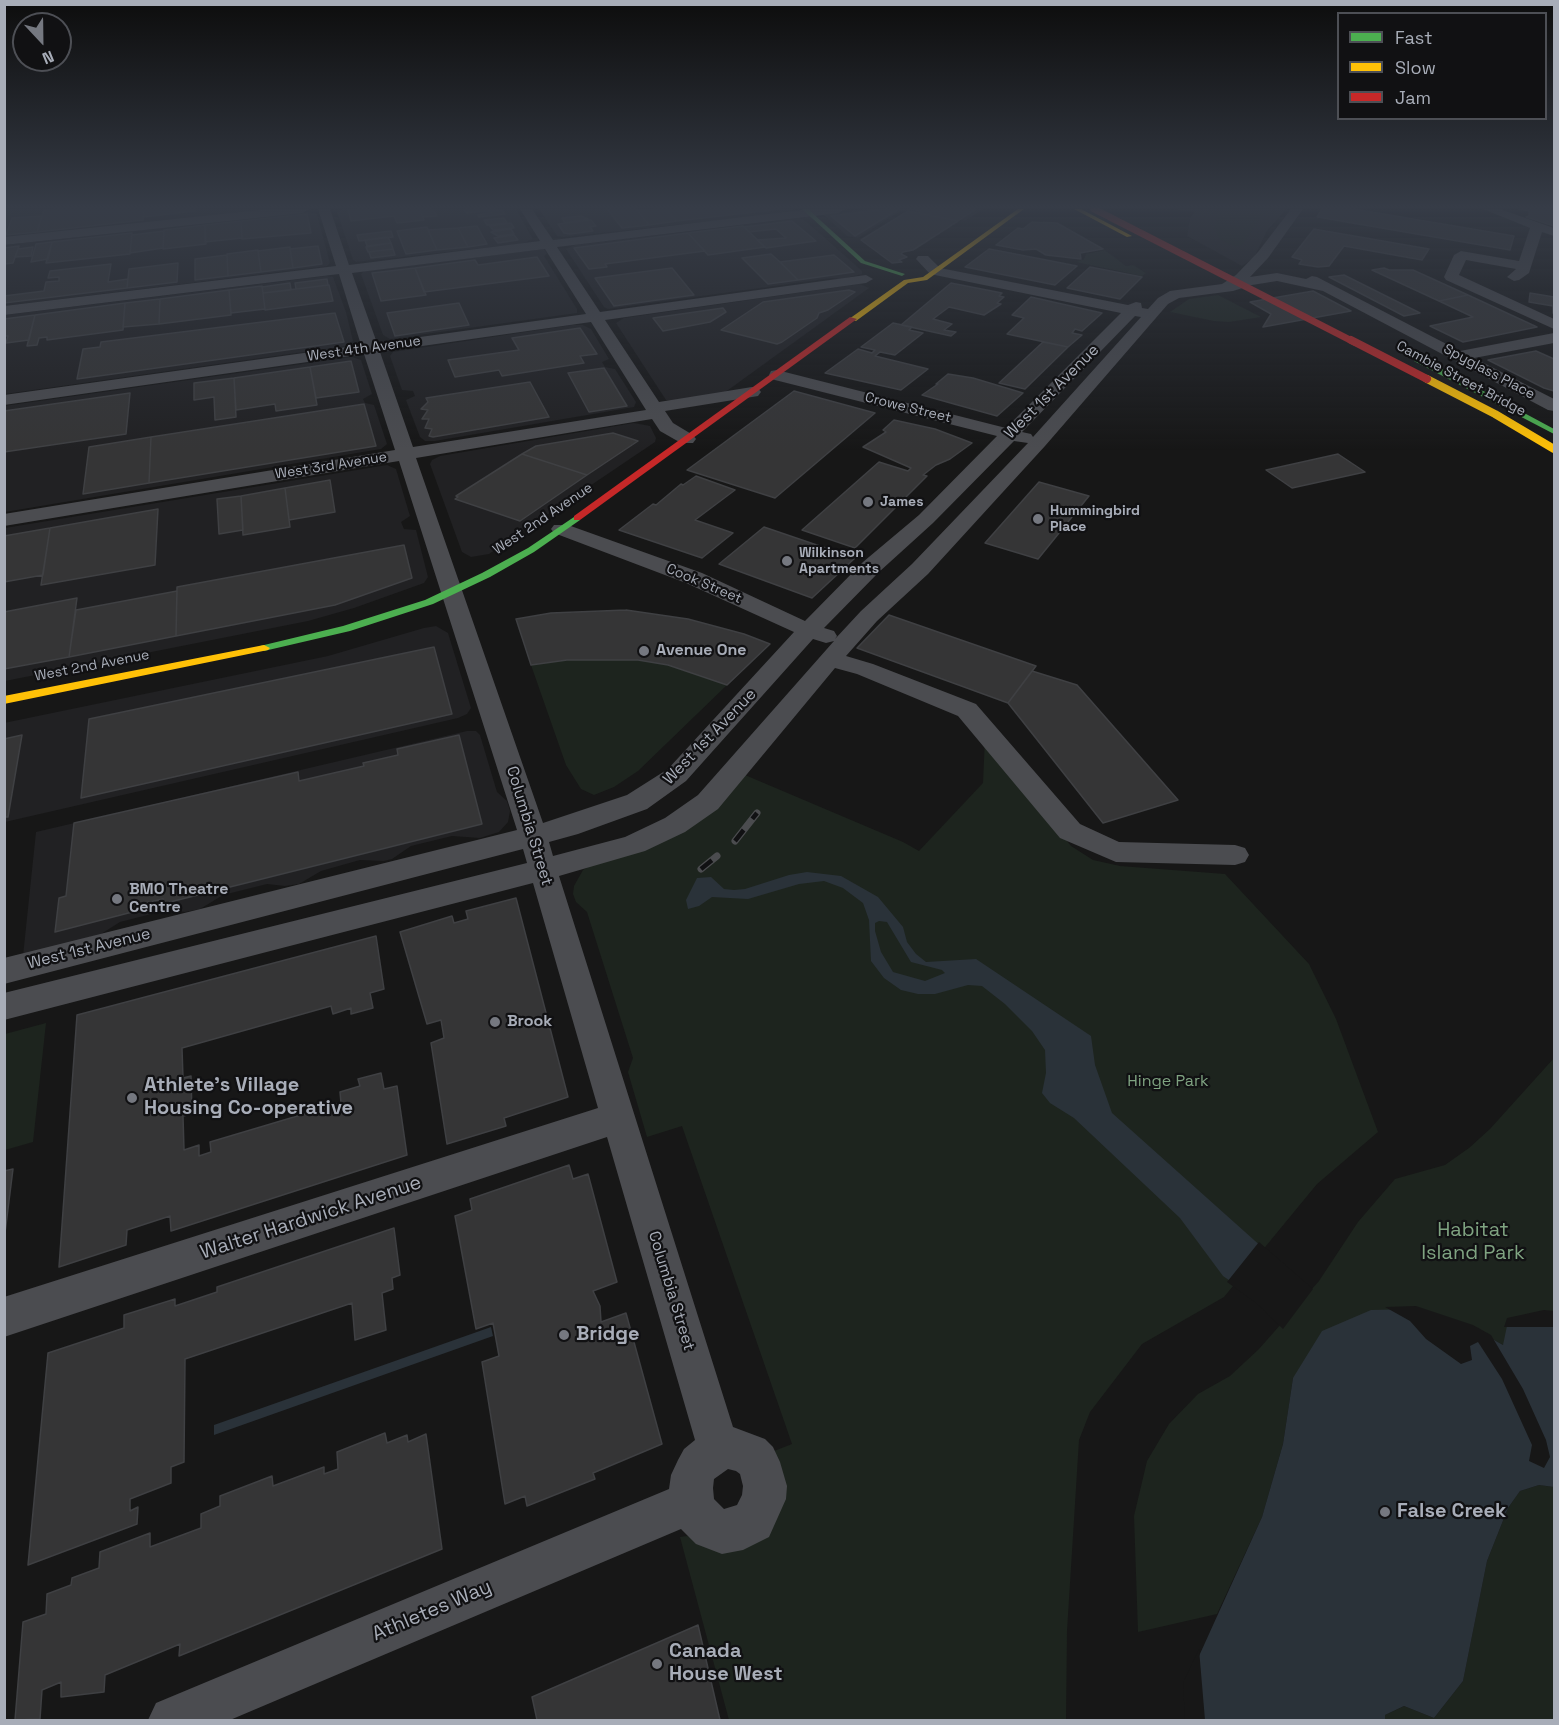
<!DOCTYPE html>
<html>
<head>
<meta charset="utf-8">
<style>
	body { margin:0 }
	#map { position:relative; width:1559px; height:1725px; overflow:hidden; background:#171717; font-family:"Space Grotesk",sans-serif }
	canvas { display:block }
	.frame { position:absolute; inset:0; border:6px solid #a8adb8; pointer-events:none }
	.legend { position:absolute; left:1337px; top:12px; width:210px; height:108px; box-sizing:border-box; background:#111113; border:2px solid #4d4f55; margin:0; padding:8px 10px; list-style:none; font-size:18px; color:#a8adb8 }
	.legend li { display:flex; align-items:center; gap:12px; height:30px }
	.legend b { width:30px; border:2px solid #4d4f55 }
	.north { position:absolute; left:12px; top:12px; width:60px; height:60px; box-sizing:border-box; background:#111113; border:2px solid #4d4f55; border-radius:50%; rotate:158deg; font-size:16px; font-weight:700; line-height:24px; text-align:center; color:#a8adb8 }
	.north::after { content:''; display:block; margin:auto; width:21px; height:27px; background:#757880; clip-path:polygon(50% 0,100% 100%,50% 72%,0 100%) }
</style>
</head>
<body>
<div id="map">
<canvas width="1559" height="1725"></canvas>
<div class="frame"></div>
<ul class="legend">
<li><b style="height:8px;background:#4caf50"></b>Fast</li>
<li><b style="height:8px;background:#ffc107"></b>Slow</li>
<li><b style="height:8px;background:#c62828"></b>Jam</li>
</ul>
<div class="north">N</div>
</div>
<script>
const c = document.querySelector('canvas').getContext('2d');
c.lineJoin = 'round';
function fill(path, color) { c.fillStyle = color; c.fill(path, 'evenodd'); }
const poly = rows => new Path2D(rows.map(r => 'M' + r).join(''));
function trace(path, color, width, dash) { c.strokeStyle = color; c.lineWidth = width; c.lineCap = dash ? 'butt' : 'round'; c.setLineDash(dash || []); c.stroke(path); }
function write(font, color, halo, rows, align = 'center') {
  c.font = font + ' "Space Grotesk",sans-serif'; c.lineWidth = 4.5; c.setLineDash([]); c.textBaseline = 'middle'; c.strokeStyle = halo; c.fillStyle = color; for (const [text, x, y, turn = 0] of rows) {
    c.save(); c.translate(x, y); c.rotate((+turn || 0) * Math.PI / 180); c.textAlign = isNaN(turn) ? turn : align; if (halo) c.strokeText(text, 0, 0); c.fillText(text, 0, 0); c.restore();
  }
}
const built = poly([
	[5,209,277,209,5,238],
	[342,209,516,209,533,239,521,244,356,262,353,260,337,212],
	[539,209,796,209,778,214,564,237,557,236],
	[866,209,983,209,965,221,902,210,858,238,847,236,824,215],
	[1175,209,1286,209,1267,231,1254,258,1242,266,1187,236,1190,218,1195,212],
	[308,212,317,214,330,263,327,266,5,306,4,245],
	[799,218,803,219,824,237,862,271,862,274,842,279,832,278,608,309,604,307,566,249,575,245],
	[544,249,547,253,544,256,577,309,577,313,390,339,383,335,361,274,364,271],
	[327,276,333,277,346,312,353,341,346,346,5,394,4,315],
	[860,284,869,288,724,393,671,401,666,400,616,323,624,318],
	[572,325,583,325,591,329,609,359,602,362,605,367,615,369,636,402,634,407,435,441,425,441,420,437,406,400,415,396,413,391,402,390,390,356,393,352],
	[352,357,361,360,372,394,363,399,365,403,374,405,387,444,381,449,5,512,4,406],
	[634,423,650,426,656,438,655,442,489,554,471,557,462,552,430,464,432,460,440,456],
	[387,465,396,469,410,516,401,522,404,529,416,530,428,577,424,583,354,608,308,621,5,681,5,528],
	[436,626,448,633,471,708,467,714,458,718,5,822,4,723,328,656,424,628],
	[467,731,476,731,480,735,497,792,507,801,510,811,508,822,499,832,480,838,452,836,411,846,392,859,384,861,360,860,321,871,299,884,285,886,267,884,223,895,200,909,185,912,167,910,120,922,101,934,23,956,36,832]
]);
const green = poly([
	[1221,209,1267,209,1242,245,1235,246,1219,239,1214,226],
	[1105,250,1126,266,1133,265,1146,273,1142,276,1076,262,1084,259,1086,254],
	[1218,295,1261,317,1229,322,1214,321,1170,312,1189,299],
	[567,660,638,660,668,665,727,685,638,771,614,787,594,795,581,789,566,765,531,665],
	[985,737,1071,846,1093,860,1120,866,1225,874,1309,964,1336,1019,1378,1132,1317,1184,1224,1297,1142,1344,1090,1412,1079,1440,1067,1631,1066,1720,729,1720,680,1537,687,1536,725,1547,769,1453,792,1444,682,1126,647,1137,628,1072,633,1058,587,912,576,902,573,894,574,886,583,870,745,775,903,842,919,851,983,783],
	[46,1023,33,1142,5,1150,5,1034],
	[1554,1058,1554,1314,1503,1345,1471,1327,1293,1378,1283,1444,1262,1517,1217,1614,1138,1632,1134,1516,1147,1461,1169,1424,1198,1394,1230,1376,1259,1349,1319,1281,1358,1222,1395,1179,1445,1165,1469,1148,1490,1129],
	[1539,1485,1554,1487,1554,1720,1385,1720,1385,1715,1404,1706,1434,1718,1463,1681,1487,1561,1508,1508,1520,1491]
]);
const water = poly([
	[807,872,841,876,878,897,903,927,907,942,916,954,926,962,976,959,1091,1036,1095,1065,1112,1113,1311,1291,1258,1300,1223,1276,1180,1218,1074,1118,1050,1103,1042,1093,1046,1073,1045,1050,1032,1031,1005,1004,982,986,968,985,935,994,918,994,901,990,884,978,871,961,869,920,863,903,843,888,824,881,799,884,748,899,712,897,699,906,688,909,686,900,697,878,711,877,724,889,734,890,745,889,789,875],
	[879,921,887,922,911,962,942,970,945,973,925,981,893,972,881,952,875,931,875,923],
	[1415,1309,1471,1327,1503,1345,1508,1321,1554,1314,1554,1487,1539,1485,1520,1491,1508,1508,1487,1561,1463,1681,1434,1718,1404,1706,1385,1715,1385,1720,1188,1720,1185,1687,1262,1517,1283,1444,1293,1378,1322,1331,1371,1310],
	[491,1327,493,1336,214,1435,214,1425]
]);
const pier = poly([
	[1259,1242,1313,1289,1283,1329,1256,1303,1227,1282],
	[1416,1306,1473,1325,1491,1335,1523,1389,1546,1440,1550,1457,1544,1468,1529,1461,1532,1445,1502,1379,1478,1342,1470,1346,1472,1360,1461,1364,1426,1339,1410,1321,1385,1307],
	[1544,1310,1554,1311,1554,1327,1504,1327,1507,1318],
	[1199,1649,1205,1720,1185,1720,1183,1683]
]);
const building = poly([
	[56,209,144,209,143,220,37,232,44,210,56,209],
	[144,209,195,209,195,211,143,217,144,209],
	[359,209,419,209,424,220,397,223,394,216,351,221,348,210,359,209],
	[419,209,433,209,437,216,423,217,419,209],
	[464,209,496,209,497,210,466,213,464,209],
	[607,209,636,209,649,225,622,228,607,209],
	[666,209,781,209,677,221,666,209],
	[666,209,677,221,649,225,637,210,666,209],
	[886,209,899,209,855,236,831,216,886,209],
	[910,209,976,209,958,221,919,213,922,211,910,209],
	[1322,209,1354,209,1514,236,1510,250,1317,217,1322,209],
	[1520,209,1554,209,1554,226,1526,217,1529,216,1529,211,1520,209],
	[502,210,505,214,479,217,478,215,502,210],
	[908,211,958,221,913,250,903,252,901,254,907,257,899,260,902,262,892,263,861,240,908,211],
	[307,214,311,233,242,239,241,221,307,214],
	[42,216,37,232,6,235,12,218,42,216],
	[581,216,588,219,565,223,562,218,581,216],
	[504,218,507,223,487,225,484,220,504,218],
	[591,220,596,226,590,227,593,231,570,234,564,233,558,224,591,220],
	[241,221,242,238,205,242,205,225,241,221],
	[792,221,816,241,766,248,757,240,786,238,776,229,749,232,744,227,792,221],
	[1032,222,1057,223,1103,249,1080,253,1081,259,1046,255,1036,249,1023,250,996,245,1018,228,1023,229,1032,222],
	[511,223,514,228,493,230,490,226,511,223],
	[205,225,206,244,163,249,164,230,205,225],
	[477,226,487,244,468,247,458,228,477,226],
	[743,226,765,247,708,255,688,233,743,226],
	[427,227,437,250,406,254,397,231,427,227],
	[458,228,468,247,437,250,428,230,458,228],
	[511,229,514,234,498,236,491,232,511,229],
	[1314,229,1429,249,1422,260,1344,246,1329,266,1318,267,1299,264,1302,260,1292,257,1314,229],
	[164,231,163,248,130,253,132,235,164,231],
	[391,231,393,237,359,241,357,235,391,231],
	[132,233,130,254,46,263,52,242,132,233],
	[688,233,705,251,605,264,607,267,589,269,574,248,688,233],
	[514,235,518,240,498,243,494,238,514,235],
	[388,237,391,243,367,246,365,240,388,237],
	[52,242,48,259,31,262,36,244,52,242],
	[391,243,393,249,368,252,366,247,391,243],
	[19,246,13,263,4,264,4,248,19,246],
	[318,246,322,264,293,268,290,249,318,246],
	[33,247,31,256,15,257,18,249,33,247],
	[290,247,293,268,261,272,258,251,290,247],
	[393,249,395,255,371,258,369,252,393,249],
	[989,249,1000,251,1077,266,1055,285,965,267,989,249],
	[258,250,261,272,228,276,227,254,258,250],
	[771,254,780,262,798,280,768,284,742,258,771,254],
	[227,255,228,276,195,280,195,259,227,255],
	[834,255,854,272,798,280,780,262,834,255],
	[537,257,549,276,424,292,415,268,475,260,478,265,537,257],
	[178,263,177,282,127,288,129,269,178,263],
	[111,264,108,282,128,279,127,288,4,303,4,296,44,291,46,282,59,281,59,277,48,278,50,271,111,264],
	[1090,267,1142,277,1120,299,1067,288,1090,267],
	[415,268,426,295,381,301,372,273,415,268],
	[672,268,694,295,614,306,595,278,672,268],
	[1384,268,1389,270,1413,270,1468,295,1439,301,1372,270,1384,268],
	[1344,275,1420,313,1404,316,1329,277,1344,275],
	[327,279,328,285,296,289,295,283,327,279],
	[290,283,291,290,263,293,262,287,290,283],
	[951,283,1002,293,999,296,1004,297,997,303,1001,304,984,315,949,307,933,319,952,324,944,330,956,332,951,336,901,325,951,283],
	[329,285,333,301,265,310,263,293,329,285],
	[262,286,265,309,231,313,229,290,262,286],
	[229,290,231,315,159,324,160,299,229,290],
	[849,290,855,292,828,310,819,313,817,318,782,342,777,344,721,330,763,302,849,290],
	[1313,291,1351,311,1263,327,1271,314,1250,302,1313,291],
	[1530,293,1554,297,1554,314,1553,313,1553,306,1529,302,1530,293],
	[1468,295,1537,327,1463,342,1430,326,1473,317,1439,301,1468,295],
	[1031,297,1102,313,1082,331,1075,329,1072,333,1082,335,1068,347,1007,334,1024,318,1012,315,1031,297],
	[160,299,159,324,123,327,125,303,160,299],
	[125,303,123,330,47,340,47,337,39,338,37,345,27,346,35,315,125,303],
	[459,303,469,325,395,336,387,313,459,303],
	[723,308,726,312,710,322,663,331,653,318,723,308],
	[335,313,344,342,77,379,83,349,100,347,101,342,335,313],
	[35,315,29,340,6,343,8,336,4,336,4,319,35,315],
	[893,323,912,327,909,330,923,333,895,355,880,352,875,356,928,369,901,390,825,373,858,349,872,353,875,350,861,347,893,323],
	[580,328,597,354,580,356,584,363,502,376,499,370,455,377,448,360,519,350,512,338,580,328],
	[1043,342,1068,347,1025,389,999,383,1043,342],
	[1536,351,1554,359,1554,391,1544,388,1488,360,1536,351],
	[351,361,359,392,316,398,310,367,351,361],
	[310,367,317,405,276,411,275,404,236,410,234,378,310,367],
	[604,368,627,406,589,412,568,373,604,368],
	[948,374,973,378,1023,393,997,416,922,395,938,384,936,384,948,374],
	[234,378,236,417,215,420,214,397,194,400,194,383,234,378],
	[530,382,549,417,433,437,429,436,432,429,425,428,429,419,422,419,428,410,421,409,428,402,426,398,530,382],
	[794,391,875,413,775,498,687,470,794,391],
	[130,393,126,434,4,452,4,411,130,393],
	[364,404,376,446,149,483,151,437,364,404],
	[894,420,935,429,972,443,950,459,936,465,923,475,927,476,855,548,802,530,879,462,908,471,911,468,863,447,886,432,883,430,894,420],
	[613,433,638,441,587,475,522,454,536,446,613,433],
	[151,437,149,483,83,494,89,447,151,437],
	[522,454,587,475,520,521,455,499,458,497,456,496,522,454],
	[1338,454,1365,472,1292,488,1266,470,1338,454],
	[696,476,735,490,695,520,733,533,702,558,619,530,653,504,656,505,681,484,683,485,696,476],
	[330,480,335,512,289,520,285,488,330,480],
	[1039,482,1089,496,1038,559,985,543,1039,482],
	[285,488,290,527,243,535,241,496,285,488],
	[241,496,243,530,219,534,217,499,241,496],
	[158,509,155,565,41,585,50,528,158,509],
	[764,527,855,558,812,598,719,564,764,527],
	[50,528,43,575,4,582,4,536,50,528],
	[404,545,412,578,335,605,176,636,177,587,404,545],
	[177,591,176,636,69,657,76,610,177,591],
	[77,598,69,657,4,669,4,612,77,598],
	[626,610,688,619,744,634,770,644,727,685,668,665,638,660,567,660,531,665,516,619,551,613,626,610],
	[889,615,1036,666,1008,703,857,648,889,615],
	[434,647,452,714,81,798,89,719,434,647],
	[1032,671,1077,685,1178,800,1103,823,1008,703,1032,671],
	[22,735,8,817,4,817,4,739,22,735],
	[459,735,482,824,162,904,163,899,145,903,144,909,55,932,59,898,66,896,74,823,298,772,299,781,364,766,363,763,398,755,397,749,459,735],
	[516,898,568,1097,504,1118,506,1126,447,1144,431,1043,444,1038,441,1020,427,1024,400,932,452,916,454,923,468,919,466,911,516,898],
	[376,936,384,989,370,993,373,1008,351,1014,351,1008,333,1014,331,1006,182,1048,183,1078,191,1076,192,1114,183,1116,184,1150,199,1145,199,1156,211,1152,210,1142,341,1103,340,1092,360,1086,358,1079,381,1073,384,1089,397,1086,407,1155,171,1231,170,1216,127,1230,126,1245,59,1267,77,1015,376,936],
	[569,1165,573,1179,588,1174,617,1282,593,1291,600,1306,601,1322,626,1313,662,1444,593,1473,595,1479,527,1506,525,1496,505,1504,482,1362,499,1356,493,1323,476,1329,455,1216,472,1210,470,1199,569,1165],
	[13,1169,4,1241,4,1171,13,1169],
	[394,1228,400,1275,392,1278,393,1289,382,1293,386,1330,355,1340,352,1303,185,1359,184,1462,171,1467,171,1483,130,1499,130,1511,138,1507,137,1524,28,1565,48,1353,124,1328,124,1315,175,1299,175,1306,217,1292,217,1287,394,1228],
	[385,1433,387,1443,407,1435,408,1442,426,1434,442,1549,179,1656,180,1644,105,1675,104,1692,61,1697,61,1682,42,1690,40,1719,15,1720,23,1622,46,1614,47,1594,71,1585,72,1578,99,1568,100,1552,150,1533,150,1547,201,1528,201,1514,220,1506,220,1496,272,1476,273,1486,324,1467,324,1474,338,1469,337,1452,385,1433],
	[698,1625,720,1720,537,1720,532,1697,698,1625]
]);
const street = poly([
	[270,209,309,209,303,213,4,245,4,237,270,209],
	[318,209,330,209,349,265,540,241,520,209,532,209,553,240,810,209,845,209,839,213,557,247,600,312,866,275,873,279,866,283,605,320,659,402,752,387,758,388,761,392,758,396,752,397,665,411,673,423,693,435,696,439,693,443,681,443,660,431,652,419,416,458,543,823,627,795,668,769,794,632,686,583,554,533,551,529,554,525,568,525,702,573,805,621,863,562,919,515,997,436,771,379,769,375,771,371,777,370,1006,428,1121,313,930,274,916,259,918,256,928,256,940,268,1128,305,1136,302,1141,303,1142,308,1148,309,1158,298,1170,291,1222,284,1236,275,1258,252,1291,209,1303,209,1268,258,1250,277,1277,273,1306,279,1312,276,1317,277,1460,351,1554,333,1554,343,1474,358,1554,399,1554,411,1548,410,1323,291,1277,281,1252,285,1233,291,1179,298,1168,304,1045,446,928,574,877,621,846,656,873,664,976,704,1080,824,1119,842,1235,845,1245,848,1249,855,1245,862,1235,865,1116,862,1060,838,958,716,857,674,835,668,718,809,685,832,645,851,559,876,733,1427,765,1439,773,1447,780,1462,787,1486,786,1499,769,1537,743,1550,722,1554,696,1544,681,1529,230,1720,148,1720,156,1703,669,1489,671,1475,678,1460,684,1449,695,1440,607,1137,4,1337,4,1297,598,1108,533,883,4,1020,4,993,527,863,523,849,4,984,4,958,517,830,399,461,4,526,4,514,395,450,364,354,4,405,4,395,361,345,339,274,4,315,4,306,336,266,318,209],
	[545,249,586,314,377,343,352,273,545,249],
	[1135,316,1141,317,1033,437,1031,434,1022,432,1135,316],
	[591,322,646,410,413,447,380,352,591,322],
	[1014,441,1028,443,912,564,861,611,835,639,837,636,834,631,824,628,879,572,933,523,1014,441],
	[813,639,826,643,834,641,698,795,665,818,625,837,553,856,549,842,578,834,647,809,686,781,813,639],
	[728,1469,736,1471,740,1474,743,1486,742,1495,737,1505,724,1509,714,1499,713,1488,714,1479,728,1469],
	[1483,209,1500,209,1554,228,1554,236,1542,232,1529,273,1519,280,1514,281,1507,277,1516,269,1466,260,1459,275,1554,319,1554,329,1446,280,1444,277,1454,255,1461,251,1519,261,1530,228,1483,209]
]);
const fast = poly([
	[802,209,808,209,865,261,905,274,902,276,861,263,802,209],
	[1414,357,1420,357,1554,429,1554,434,1414,361,1414,357],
	[577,515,580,516,580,520,534,552,490,577,433,604,350,631,264,651,258,648,260,646,343,626,425,600,482,573,528,548,577,515]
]);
const slow = poly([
	[1018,209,1024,209,927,280,908,283,856,321,849,319,904,280,923,277,1018,209],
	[1074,209,1081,209,1132,236,1127,237,1074,209],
	[264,645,270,648,268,650,4,704,4,696,264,645]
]);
const jam = poly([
	[850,317,857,319,580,520,574,520,574,516,850,317]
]);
const rail = poly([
	[735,841,757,813],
	[701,869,717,856]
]);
const slowBridge = poly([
	[1427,379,1495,414,1554,449]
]);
const jamBridgeFar1 = poly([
	[1094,209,1354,342]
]);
const jamBridge = poly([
	[1351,340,1427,379]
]);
const markers = [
	[868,502,6,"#757880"],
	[1038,519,6,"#757880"],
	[787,561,6,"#757880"],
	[644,651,6,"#757880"],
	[117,899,6,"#757880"],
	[495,1022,6,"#757880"],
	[132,1098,6,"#757880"],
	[564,1335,6,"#757880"],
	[1385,1512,6,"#757880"],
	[657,1664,6,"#757880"]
];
const farStreetnames = [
	["West 4th Avenue",364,349,-8],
	["Spyglass Place",1489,372,28],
	["Cambie Street Bridge",1461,379,28],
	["Crowe Street",908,408,14],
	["West 3rd Avenue",331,466,-9],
	["West 2nd Avenue",543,519,-34],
	["Cook Street",704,584,23],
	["West 2nd Avenue",92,666,-11]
];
const farPoinames = [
	["James",880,502],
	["Hummingbird",1050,511],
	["Place",1050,527],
	["Wilkinson",799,553],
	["Apartments",799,569]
];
const streetNames = [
	["West 1st Avenue",1052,392,-45],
	["West 1st Avenue",710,737,-46],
	["Columbia Street",529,826,73],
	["West 1st Avenue",89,949,-14],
	["Columbia Street",671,1291,73]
];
const poiNames = [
	["Avenue One",656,651],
	["BMO Theatre",129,890],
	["Centre",129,908],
	["Brook",507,1022]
];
const parkNames = [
	["Hinge Park",1168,1082]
];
const nearPoinames = [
	["Athlete's Village",144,1086],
	["Housing Co-operative",144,1109],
	["Bridge",576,1335],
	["False Creek",1397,1512],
	["Canada",669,1652],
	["House West",669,1675]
];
const nearStreetnames = [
	["Walter Hardwick Avenue",311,1218,-18],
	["Athletes Way",432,1611,-23]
];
const nearParknames = [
	["Habitat",1473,1231],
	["Island Park",1473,1254]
];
fill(built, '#212123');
fill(green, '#1d241e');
fill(water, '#2a3239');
fill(pier, '#171717');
fill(building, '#353536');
trace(building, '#3f4043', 1.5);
fill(street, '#4b4c50');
fill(fast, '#4caf50');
fill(slow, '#ffc107');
fill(jam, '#c62828');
trace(rail, '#4b4c4f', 7);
trace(rail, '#111113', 4.5, [14]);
trace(slowBridge, '#ffc107', 8);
trace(jamBridgeFar1, '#c62828', 7);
trace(jamBridge, '#c62828', 8);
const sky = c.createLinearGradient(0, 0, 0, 450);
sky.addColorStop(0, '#0d0d0d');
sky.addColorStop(0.46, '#363c47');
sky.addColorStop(1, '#363c4700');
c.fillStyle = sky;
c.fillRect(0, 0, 1559, 450);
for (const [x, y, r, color] of markers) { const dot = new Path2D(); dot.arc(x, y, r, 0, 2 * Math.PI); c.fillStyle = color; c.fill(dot); trace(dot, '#111113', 2); }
write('14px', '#a8adb8', '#111113', farStreetnames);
write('bold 14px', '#a8adb8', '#111113', farPoinames, 'left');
write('16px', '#a8adb8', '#111113', streetNames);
write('bold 16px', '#a8adb8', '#111113', poiNames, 'left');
write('16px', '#7fa381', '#111113', parkNames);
write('bold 20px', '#a8adb8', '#111113', nearPoinames, 'left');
write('20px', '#a8adb8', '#111113', nearStreetnames);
write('20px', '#7fa381', '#111113', nearParknames);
</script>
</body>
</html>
